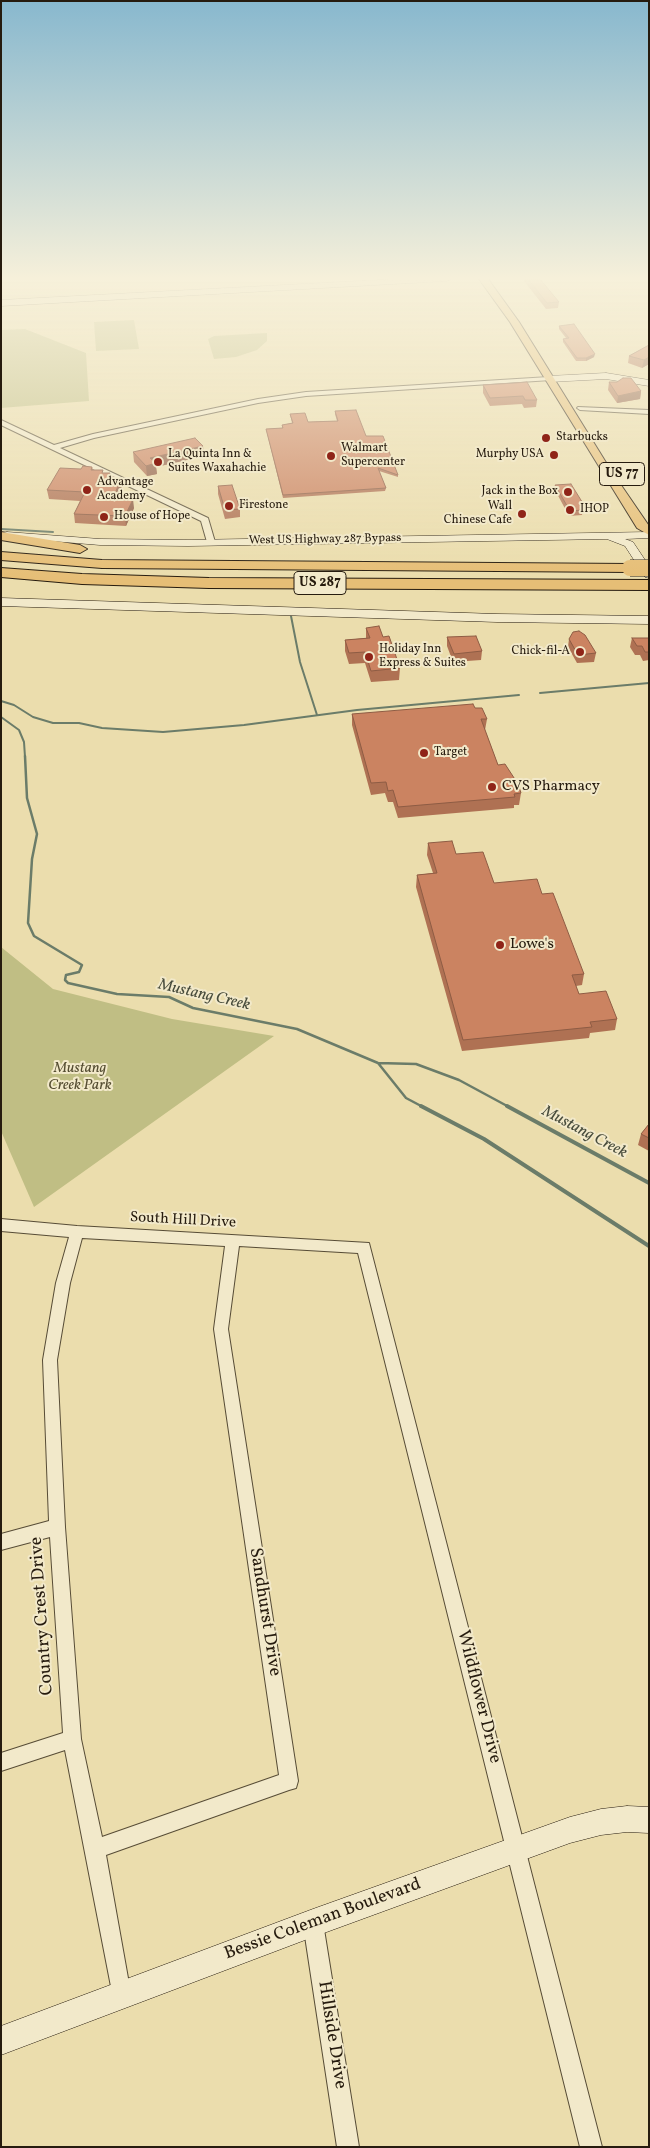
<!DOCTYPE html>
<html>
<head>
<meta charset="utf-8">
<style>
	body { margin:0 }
	#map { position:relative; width:650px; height:2148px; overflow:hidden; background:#ebddad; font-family:Vollkorn,serif }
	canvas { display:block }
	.frame { position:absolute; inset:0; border:2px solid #261b0e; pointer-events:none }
</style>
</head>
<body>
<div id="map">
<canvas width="650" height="2148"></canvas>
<div class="frame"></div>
</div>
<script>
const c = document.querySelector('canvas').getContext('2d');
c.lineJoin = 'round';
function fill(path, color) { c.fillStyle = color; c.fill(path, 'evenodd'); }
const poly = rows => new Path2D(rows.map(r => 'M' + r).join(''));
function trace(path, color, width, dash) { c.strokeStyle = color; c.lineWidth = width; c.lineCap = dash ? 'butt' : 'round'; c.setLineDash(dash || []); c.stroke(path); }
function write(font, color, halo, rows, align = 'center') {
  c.font = font + ' Vollkorn,serif'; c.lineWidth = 4; c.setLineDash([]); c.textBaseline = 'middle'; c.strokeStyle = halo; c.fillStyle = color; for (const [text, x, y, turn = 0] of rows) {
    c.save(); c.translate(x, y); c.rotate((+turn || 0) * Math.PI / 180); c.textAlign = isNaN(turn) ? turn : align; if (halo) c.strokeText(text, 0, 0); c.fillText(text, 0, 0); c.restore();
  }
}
const green = poly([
	[134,320,139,349,96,351,94,322],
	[25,329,86,353,89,401,1,408,1,330],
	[267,333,267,341,257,350,236,357,214,359,208,339,214,336],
	[1,947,53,989,172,1019,274,1036,34,1207,1,1131]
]);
const streamFar2 = poly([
	[1,529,53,532],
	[291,616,300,662,317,715],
	[540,693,649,683],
	[1,701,14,705,33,717,53,723,79,723,102,728,163,732,244,725,357,710,519,695],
	[1,717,19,730,24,742,25,757]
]);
const streamFar1 = poly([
	[25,756,27,798,37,834,32,859,28,923,34,936,82,965,79,972,66,975,65,980,68,983,117,994,169,997,193,1008,297,1029,378,1063,416,1064,459,1080,509,1107],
	[378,1063,406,1098,423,1107]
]);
const stream = poly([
	[421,1106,484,1139,649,1246],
	[507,1106,649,1183]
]);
const street = poly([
	[549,377,551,378,551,380,306,396,258,403,94,438,60,448,208,518,215,542,211,544,207,542,201,521,1,425,1,420,54,445,93,434,258,399,306,392,549,377],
	[578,407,649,410,649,414,580,410,577,408,578,407],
	[1,1219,77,1226,369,1243,602,2147,580,2147,358,1253,239,1246,228,1329,298,1781,296,1788,289,1790,106,1855,131,1995,128,2002,121,2005,114,2002,65,1750,1,1771,1,1753,63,1733,50,1537,1,1550,1,1534,49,1521,43,1360,56,1283,69,1237,1,1231,1,1219],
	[82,1238,225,1246,214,1329,279,1775,102,1837,81,1739,65,1527,57,1360,70,1283,82,1238],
	[313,1913,320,1916,323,1923,359,2147,337,2147,303,1923,306,1916,313,1913]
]);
const secondary = poly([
	[397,279,451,279,447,281,1,306,1,300,397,279],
	[606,373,649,380,649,386,606,379,549,382,544,379,549,376,606,373],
	[7,532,100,539,188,540,649,532,649,538,625,539,633,542,649,566,649,578,645,577,625,546,607,539,188,546,100,545,3,537,3,533,7,532],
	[1,598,497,614,649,616,649,624,497,622,1,606,1,598],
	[627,1806,649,1807,649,1833,627,1832,601,1835,570,1843,313,1937,1,2055,1,2026,313,1909,570,1817,601,1809,627,1806]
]);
const primary = poly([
	[479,279,488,279,519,322,610,469,649,526,649,535,637,528,510,322,479,279]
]);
const highway = poly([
	[1,532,80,545,87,549,80,553,1,540,1,532],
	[1,552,102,560,630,564,637,568,630,572,102,568,1,560,1,552],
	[1,568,82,574,209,578,649,580,649,590,209,588,82,584,1,577,1,568]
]);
const highwayBridge = poly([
	[630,568,649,568]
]);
const wall = poly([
	[524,279,540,279,559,302,558,308,546,309,524,281],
	[559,326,594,357,586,361,576,361,563,342,563,339,566,338,559,329],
	[649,345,649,364,642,368,628,363,629,356],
	[609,382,617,382,641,391,640,399,617,403,608,390],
	[483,385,537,400,536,407,524,408,522,404,490,406,483,393],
	[335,411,366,436,398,475,398,477,379,471,386,488,385,491,283,498,266,429,282,428,282,425,292,423,290,414,308,422,337,421,335,414],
	[133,452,204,456,156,467,157,474,147,476,134,462],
	[92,467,93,470,103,473,110,473,110,476,121,479,122,488,118,499,134,508,126,526,75,523,74,514,80,501,49,499,47,490,81,469],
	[555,485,584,505,582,515,569,516,555,490],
	[218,486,240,509,240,517,225,519,218,494],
	[366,628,383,637,400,668,399,680,371,682,365,663,349,664,345,651,345,640,366,638],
	[447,637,482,651,481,660,453,662,447,646],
	[632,638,649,638,649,660,643,661,640,655,635,655,630,647],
	[569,639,596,653,594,662,577,663,568,647],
	[475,708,487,719,485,730,498,765,521,793,519,805,514,805,514,808,398,818,393,802,388,802,385,793,371,795,352,725,352,714],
	[428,843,456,854,494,883,542,894,584,974,582,985,576,986,579,994,617,1019,615,1030,590,1033,589,1038,462,1051,416,887,417,875,433,873,427,855],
	[649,1124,649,1151,638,1145,641,1134]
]);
const shadedWall = poly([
	[595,354,594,357,586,361,586,358],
	[649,357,649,364,642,368,644,360],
	[641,391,640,399,617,403,618,396],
	[203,446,204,456,156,467,157,474,147,476,146,466,150,458],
	[121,479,122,488,114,507,113,498],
	[133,499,134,508,126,526,125,516]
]);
const building = poly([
	[528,279,540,279,559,302,547,303,528,279],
	[574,324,595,354,586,358,577,358,563,339,569,338,559,326,574,324],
	[649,345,649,357,644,360,629,356,649,345],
	[623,378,631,378,641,391,618,396,609,382,617,382,623,378],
	[527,382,537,400,525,400,523,396,490,398,483,385,515,383,527,382],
	[356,410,366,436,383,436,398,475,378,468,386,488,283,495,266,429,283,428,282,425,293,423,290,414,305,413,308,422,338,421,335,411,356,410],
	[195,438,203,446,150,458,156,463,146,466,133,452,195,438],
	[83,466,92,467,91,470,103,470,102,473,110,473,109,476,121,479,113,498,133,499,125,516,74,514,85,492,47,490,60,468,81,469,83,466],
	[571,484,584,505,581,506,583,510,570,511,555,485,571,484],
	[232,485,240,509,225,510,218,486,232,485],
	[379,626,383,637,389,636,400,668,371,671,365,652,349,653,345,640,370,638,366,628,379,626],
	[579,631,585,635,596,653,578,655,569,639,573,632,579,631],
	[476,636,482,651,454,654,447,637,476,636],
	[632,638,649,638,649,652,645,652,642,646,637,646,632,638],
	[473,704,475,708,482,708,487,719,481,719,498,765,505,764,518,784,521,793,514,794,515,797,398,807,393,790,388,791,386,782,371,783,352,714,473,704],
	[452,841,456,854,483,852,494,883,537,879,542,894,553,893,584,974,572,975,579,994,606,991,617,1019,590,1022,592,1027,463,1040,417,875,437,873,428,843,452,841],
	[649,1124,649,1138,641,1134,649,1124]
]);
const markers = [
	[546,438,5,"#8f2418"],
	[554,455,5,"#8f2418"],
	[331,456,5,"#8f2418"],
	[158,462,5,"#8f2418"],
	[87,490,5,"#8f2418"],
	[568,492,5,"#8f2418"],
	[229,506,5,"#8f2418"],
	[570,510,5,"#8f2418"],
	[522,514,5,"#8f2418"],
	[104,517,5,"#8f2418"],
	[580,652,5,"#8f2418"],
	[369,657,5,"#8f2418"],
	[424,753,5,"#8f2418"],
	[492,787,5,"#8f2418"],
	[500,945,5,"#8f2418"]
];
const farPoinames = [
	["Starbucks",556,438],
	["Walmart",341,449],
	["Supercenter",341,463],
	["La Quinta Inn &",168,455],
	["Suites Waxahachie",168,469],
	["Murphy USA",544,455,"right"],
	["Advantage",97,483],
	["Academy",97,497],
	["Jack in the Box",558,492,"right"],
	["Firestone",239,506],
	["Wall",512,507,"right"],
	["Chinese Cafe",512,521,"right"],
	["IHOP",580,510],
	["House of Hope",114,517],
	["Holiday Inn",379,650],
	["Express & Suites",379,664],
	["Chick-fil-A",570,652,"right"],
	["Target",434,753]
];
const farStreetnames = [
	["West US Highway 287 Bypass",325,540,-1]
];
const shields = [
	[622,474,45],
	[320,583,52]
];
const shieldNames = [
	["US 77",622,474],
	["US 287",320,583]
];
const poiNames = [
	["CVS Pharmacy",502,787],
	["Lowe's",510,945]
];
const parkNames = [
	["Mustang",80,1069],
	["Creek Park",80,1086]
];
const streetNames = [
	["South Hill Drive",183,1221,3]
];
const waterNames = [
	["Mustang Creek",204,996,13],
	["Mustang Creek",584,1133,28]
];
const nearStreetnames = [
	["Sandhurst Drive",264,1612,81],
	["Country Crest Drive",43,1616,-94],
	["Wildflower Drive",478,1697,76],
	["Bessie Coleman Boulevard",323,1920,-20],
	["Hillside Drive",331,2035,81]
];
fill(green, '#c0be84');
trace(streamFar2, '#6b7c69', 2);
trace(streamFar1, '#6b7c69', 2.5);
trace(stream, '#6b7c69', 4);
trace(street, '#574c36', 2);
trace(secondary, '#261b0e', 1);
trace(primary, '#261b0e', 2);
trace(highway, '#261b0e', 2);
fill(street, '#f2e9ca');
fill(secondary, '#f2e9ca');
fill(primary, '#e6be76');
fill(highway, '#e6be76');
trace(highwayBridge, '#261b0e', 17, []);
trace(highwayBridge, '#e6be76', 16);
fill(wall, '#af7153');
fill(shadedWall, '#8e5c44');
fill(building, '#cb8361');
trace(building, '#8e5c44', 1);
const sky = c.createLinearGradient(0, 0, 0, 580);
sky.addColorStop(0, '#88b8ce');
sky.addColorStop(0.48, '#f6f0da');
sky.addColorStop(1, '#f6f0da00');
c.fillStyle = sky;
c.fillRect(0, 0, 650, 580);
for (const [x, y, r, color] of markers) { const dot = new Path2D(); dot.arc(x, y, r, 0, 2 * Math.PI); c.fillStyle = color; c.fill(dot); trace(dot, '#f2e9ca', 2); }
write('12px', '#261b0e', '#f2e9ca', farPoinames, 'left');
write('12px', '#261b0e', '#f2e9ca', farStreetnames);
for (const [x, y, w] of shields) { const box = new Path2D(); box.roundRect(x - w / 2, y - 11.5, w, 23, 4); c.fillStyle = '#f2e9ca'; c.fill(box); trace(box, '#261b0e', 1); }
write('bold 14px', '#261b0e', null, shieldNames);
write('15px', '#261b0e', '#f2e9ca', poiNames, 'left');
write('italic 15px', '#544c31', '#f2e9ca', parkNames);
write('15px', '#261b0e', '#f2e9ca', streetNames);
write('italic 16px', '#484c3c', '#f2e9ca', waterNames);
write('18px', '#261b0e', '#f2e9ca', nearStreetnames);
</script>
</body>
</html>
